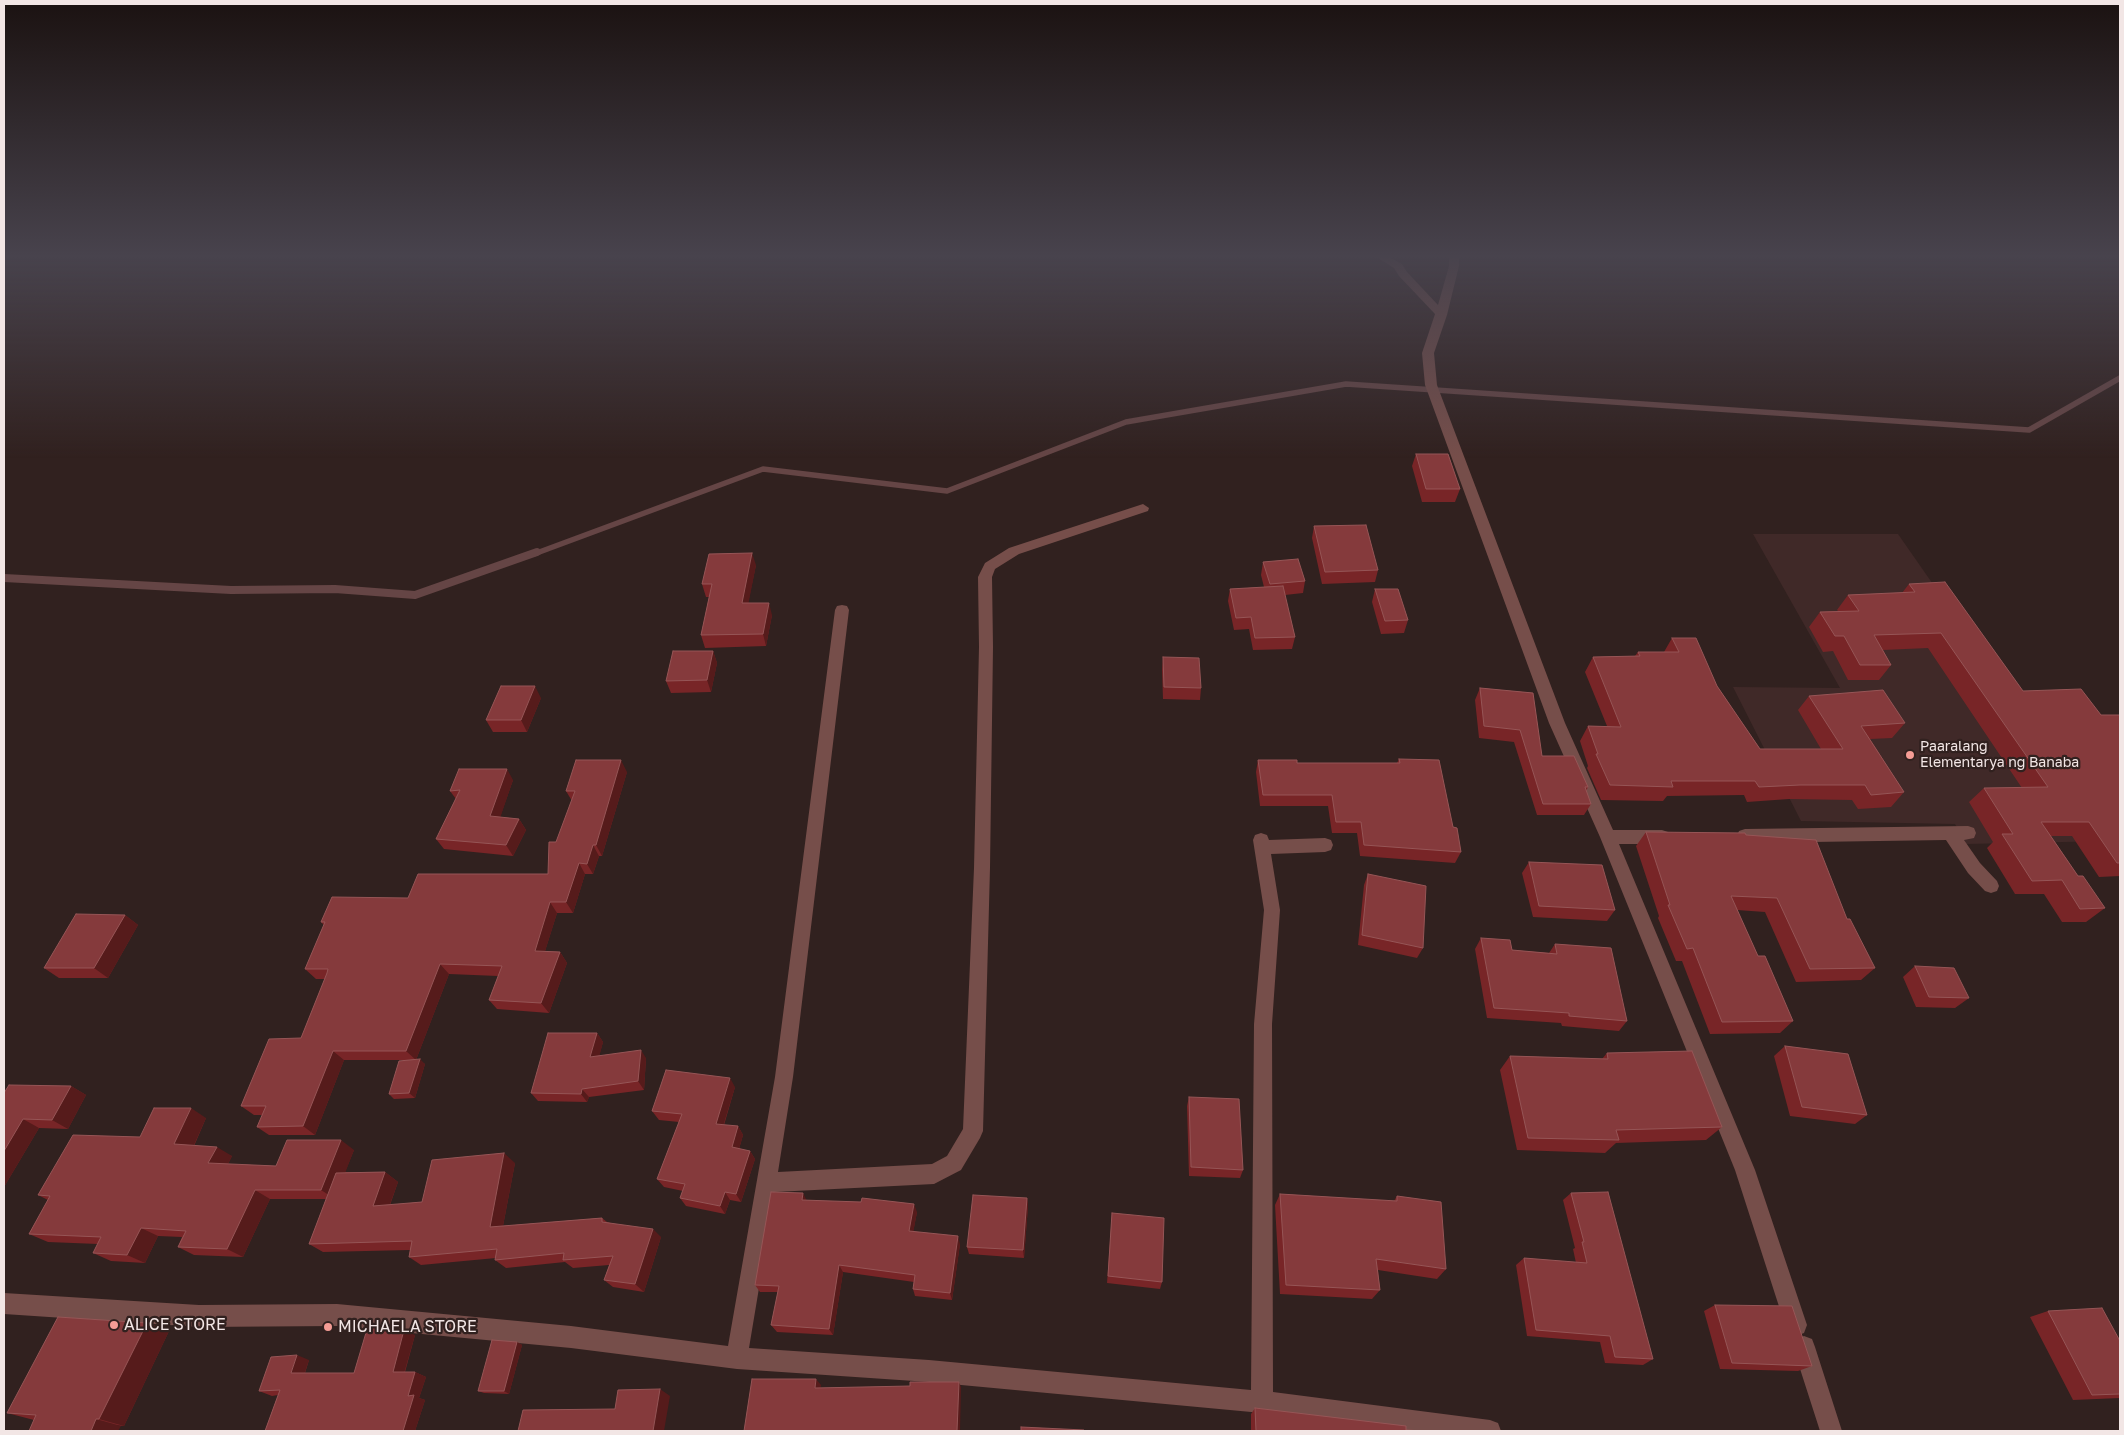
<!DOCTYPE html>
<html>
<head>
<meta charset="utf-8">
<style>
	body { margin:0 }
	#map { position:relative; width:2124px; height:1435px; overflow:hidden; background:#31211f; font-family:"Golos Text",sans-serif }
	canvas { display:block }
	.frame { position:absolute; inset:0; border:5px solid #f2e6e5; pointer-events:none }
</style>
</head>
<body>
<div id="map">
<canvas width="2124" height="1435"></canvas>
<div class="frame"></div>
</div>
<script>
const c = document.querySelector('canvas').getContext('2d');
c.lineJoin = 'round';
function fill(path, color) { c.fillStyle = color; c.fill(path, 'evenodd'); }
const poly = rows => new Path2D(rows.map(r => 'M' + r).join(''));
function trace(path, color, width, dash) { c.strokeStyle = color; c.lineWidth = width; c.lineCap = dash ? 'butt' : 'round'; c.setLineDash(dash || []); c.stroke(path); }
function write(font, color, halo, rows, align = 'center') {
  c.font = font + ' "Golos Text",sans-serif'; c.lineWidth = 4.5; c.setLineDash([]); c.textBaseline = 'middle'; c.strokeStyle = halo; c.fillStyle = color; for (const [text, x, y, turn = 0] of rows) {
    c.save(); c.translate(x, y); c.rotate((+turn || 0) * Math.PI / 180); c.textAlign = isNaN(turn) ? turn : align; if (halo) c.strokeText(text, 0, 0); c.fillText(text, 0, 0); c.restore();
  }
}
const built = poly([
	[1753,534,1898,534,2112,841,1966,844,1955,824,1801,821,1733,687,1840,688]
]);
const streamFar1 = poly([
	[534,554,763,469,947,491,1126,422,1346,384,2029,430,2120,378]
]);
const stream = poly([
	[4,578,231,590,335,589,415,595,537,552]
]);
const minor = poly([
	[1376,257,1389,257,1402,264,1407,272,1438,305,1449,266,1449,257,1459,257,1459,266,1447,315,1434,353,1437,385,1565,723,1613,830,1662,830,1668,832,1670,837,1668,842,1662,844,1619,844,1755,1170,1807,1325,1804,1333,1796,1336,1788,1333,1785,1325,1735,1170,1600,837,1549,723,1425,385,1422,353,1435,314,1399,276,1394,268,1376,257],
	[1143,504,1149,508,1148,511,1019,554,995,569,992,577,993,647,990,868,983,1131,980,1138,961,1170,934,1184,775,1192,749,1348,929,1360,1251,1390,1254,1024,1264,910,1253,840,1255,835,1261,833,1267,835,1269,840,1325,838,1331,840,1333,845,1331,850,1325,852,1271,854,1280,910,1272,1024,1273,1392,1490,1420,1498,1423,1501,1431,1405,1431,1262,1413,929,1382,737,1369,571,1348,337,1326,199,1327,4,1314,4,1293,199,1305,337,1304,571,1326,728,1346,775,1077,835,610,837,606,842,605,847,606,849,610,793,1077,778,1172,932,1164,947,1156,963,1129,974,868,979,647,978,577,985,563,1009,548,1143,504],
	[1968,826,1974,828,1976,833,1974,838,1964,840,1980,863,1997,881,1999,886,1997,891,1991,893,1985,891,1968,873,1946,840,1745,843,1739,841,1737,836,1739,831,1745,829,1968,826],
	[1804,1336,1812,1339,1815,1347,1842,1431,1820,1431,1793,1347,1796,1339,1804,1336]
]);
const wall = poly([
	[1416,454,1460,489,1455,502,1422,502,1412,466],
	[1314,526,1378,570,1375,582,1322,584,1312,538],
	[1263,562,1305,581,1303,593,1285,595,1295,637,1292,649,1253,650,1249,629,1234,630,1228,601,1230,589,1264,587,1261,575],
	[756,565,748,603,772,615,766,646,705,648,701,635,709,597,706,597,702,584],
	[1909,584,2023,691,2101,715,2120,715,2120,876,2099,877,2072,836,2051,836,2078,876,2105,908,2086,922,2062,922,2044,894,2015,894,1987,848,1993,842,1969,802,1984,788,2022,788,1928,648,1883,650,1891,665,1879,680,1848,680,1833,651,1823,652,1809,627,1820,612,1838,611,1837,610,1848,595,1902,593],
	[1375,589,1408,620,1404,633,1381,634,1372,602],
	[1672,638,1717,686,1760,749,1821,749,1798,710,1809,696,1905,723,1892,738,1870,739,1904,792,1891,807,1858,809,1852,800,1789,799,1747,802,1744,795,1667,796,1663,801,1601,800,1587,768,1588,766,1580,741,1588,726,1607,726,1585,672,1593,657,1635,656,1638,652,1664,652],
	[713,651,717,663,711,692,671,693,666,681],
	[1163,657,1201,688,1200,700,1163,699,1162,670],
	[1480,688,1533,693,1542,756,1588,787,1586,791,1591,804,1584,815,1537,815,1514,742,1479,738,1475,700],
	[541,698,527,732,493,732,486,720],
	[1399,759,1453,827,1461,852,1455,863,1360,856,1357,833,1332,833,1328,806,1260,806,1256,772,1258,760,1297,763,1397,763],
	[627,772,602,856,599,856,593,874,585,874,573,913,557,913,545,951,560,952,567,963,549,1013,497,1009,489,1000,498,976,449,974,416,1060,425,1064,415,1098,394,1099,389,1094,403,1060,344,1060,315,1135,269,1135,257,1127,262,1115,254,1115,241,1106,301,1038,325,979,316,979,305,969,324,925,321,922,408,898,548,874,556,842,572,801,566,791],
	[513,780,500,817,519,819,526,830,513,856,444,849,436,839,456,799,450,791],
	[1646,832,1746,835,1847,919,1875,968,1861,980,1796,982,1765,912,1737,910,1758,956,1793,1021,1780,1033,1710,1034,1682,961,1676,961,1658,918,1659,916,1636,846],
	[1529,862,1615,910,1607,921,1533,917,1522,873],
	[1368,874,1423,948,1417,958,1358,945,1364,885],
	[125,915,138,925,108,978,59,978,44,968],
	[1481,938,1512,950,1549,953,1555,944,1627,1021,1619,1031,1562,1026,1561,1023,1487,1018,1475,949],
	[1915,966,1969,998,1955,1008,1916,1007,1903,977],
	[597,1033,603,1042,599,1056,646,1058,644,1090,589,1097,587,1102,538,1101,531,1093],
	[1785,1046,1867,1115,1855,1124,1790,1116,1774,1056],
	[1607,1053,1722,1127,1706,1140,1616,1143,1605,1153,1517,1150,1500,1070,1510,1056,1602,1059],
	[71,1086,86,1095,68,1129,39,1128,4,1187,4,1093],
	[735,1087,724,1125,738,1126,743,1135,739,1149,750,1151,755,1159,741,1202,730,1200,725,1214,686,1206,680,1198,683,1191,664,1187,657,1179,679,1122,659,1120,652,1111],
	[1189,1097,1243,1170,1240,1178,1189,1176,1187,1106],
	[206,1118,194,1146,232,1156,228,1164,276,1166,354,1150,345,1172,385,1172,398,1182,390,1205,422,1202,515,1163,503,1226,602,1218,607,1222,661,1237,644,1292,613,1287,604,1280,609,1265,573,1268,565,1262,506,1268,495,1260,496,1258,421,1265,409,1257,410,1250,323,1252,309,1244,326,1199,270,1199,243,1257,194,1255,178,1247,182,1237,158,1236,145,1263,111,1261,93,1253,98,1244,48,1242,29,1234,48,1200,38,1195,140,1137],
	[1571,1193,1653,1359,1643,1365,1605,1363,1600,1342,1527,1336,1516,1265,1524,1258,1576,1263,1573,1249,1575,1248,1563,1200],
	[1280,1194,1394,1201,1397,1196,1446,1269,1437,1279,1378,1270,1380,1290,1372,1299,1280,1294,1275,1205],
	[1027,1198,1028,1206,1024,1258,969,1254,967,1247],
	[806,1200,917,1212,913,1232,960,1244,952,1300,915,1296,913,1289,914,1282,843,1272,833,1335,777,1332,771,1325,778,1292,760,1292,755,1285],
	[1112,1213,1162,1282,1160,1289,1107,1283],
	[1715,1305,1812,1366,1798,1371,1720,1369,1704,1311],
	[2048,1311,2120,1341,2120,1398,2073,1400,2030,1317],
	[147,1323,169,1331,124,1426,34,1420,7,1413],
	[415,1335,405,1372,415,1372,426,1377,419,1398,425,1400,415,1431,265,1431,278,1395,272,1396,259,1391,309,1360,305,1373,354,1373],
	[517,1342,522,1345,509,1394,484,1393,478,1391],
	[1255,1408,1406,1430,1423,1431,1251,1431,1251,1414]
]);
const shadedWall = poly([
	[752,553,756,565,746,616,742,603],
	[769,603,772,615,766,646,763,634],
	[713,651,717,663,711,692,707,680],
	[535,686,541,698,527,732,521,720],
	[621,760,627,772,602,856,596,845],
	[507,769,513,780,497,827,490,816],
	[519,819,526,830,513,856,506,845],
	[593,845,599,856,593,874,587,864],
	[579,863,585,874,573,913,566,902],
	[550,902,557,913,542,961,535,951],
	[125,915,138,925,108,978,94,968],
	[560,952,567,963,549,1013,541,1003],
	[440,964,449,974,416,1060,406,1051],
	[597,1033,603,1042,597,1065,590,1057],
	[641,1050,646,1058,644,1090,638,1081],
	[333,1051,344,1060,315,1135,303,1126],
	[420,1059,425,1064,415,1098,409,1093],
	[730,1078,735,1087,721,1133,716,1124],
	[71,1086,86,1095,68,1129,52,1120],
	[582,1089,589,1097,587,1102,581,1094],
	[191,1108,206,1118,190,1154,174,1144],
	[23,1119,39,1128,4,1187,4,1151],
	[738,1126,743,1135,737,1156,732,1147],
	[341,1140,354,1150,335,1199,321,1190],
	[217,1147,232,1156,224,1172,208,1163],
	[750,1151,755,1159,741,1202,736,1194],
	[504,1153,515,1163,501,1236,490,1227],
	[385,1172,398,1182,386,1215,373,1206],
	[255,1190,270,1199,243,1257,227,1249],
	[725,1192,730,1200,725,1214,720,1206],
	[803,1193,807,1201,802,1200],
	[1027,1198,1028,1206,1024,1258,1023,1250],
	[914,1204,917,1212,912,1239,909,1231],
	[141,1228,158,1236,145,1263,127,1255],
	[653,1229,661,1237,644,1292,635,1284],
	[958,1236,960,1244,952,1300,950,1293],
	[839,1265,843,1272,833,1335,829,1329],
	[147,1323,169,1331,124,1426,99,1419],
	[404,1330,415,1335,403,1377,393,1372],
	[517,1342,522,1345,509,1394,504,1391],
	[297,1355,309,1360,303,1378,291,1373],
	[415,1372,426,1377,419,1398,425,1400,415,1431,403,1431,408,1396],
	[816,1379,821,1385,820,1393,815,1388],
	[959,1382,961,1387,960,1431,957,1431],
	[660,1389,670,1396,664,1431,653,1431],
	[96,1419,121,1426,118,1431,91,1431]
]);
const building = poly([
	[1416,454,1448,454,1460,489,1426,489,1416,454],
	[1366,525,1378,570,1325,572,1314,526,1366,525],
	[752,553,742,603,769,603,763,634,701,635,712,584,702,584,709,554,752,553],
	[1298,559,1305,581,1270,584,1263,562,1298,559],
	[1945,582,2023,691,2081,689,2101,715,2120,715,2120,863,2117,863,2089,822,2041,822,2078,876,2083,876,2105,908,2080,909,2062,880,2032,881,2002,834,2013,834,1984,788,2048,787,1941,633,1874,635,1891,665,1860,665,1844,636,1835,636,1820,612,1859,611,1848,595,1915,592,1909,584,1945,582],
	[1283,586,1295,637,1255,638,1251,617,1236,618,1230,589,1283,586],
	[1375,589,1398,589,1408,620,1385,621,1375,589],
	[1672,638,1696,638,1717,686,1760,749,1843,749,1809,696,1883,690,1905,723,1861,726,1904,792,1871,795,1865,785,1800,785,1759,787,1755,781,1671,781,1673,787,1610,785,1596,754,1598,754,1588,726,1621,727,1593,657,1640,656,1638,652,1679,652,1672,638],
	[673,651,713,651,707,680,666,681,673,651],
	[1163,657,1199,658,1201,688,1164,687,1163,657],
	[501,686,535,686,521,720,486,720,501,686],
	[1480,688,1533,693,1542,756,1574,756,1588,787,1585,787,1591,804,1543,804,1520,730,1484,726,1480,688],
	[1399,759,1439,760,1453,827,1457,828,1461,852,1364,845,1361,822,1336,822,1332,795,1263,795,1258,760,1297,760,1297,763,1400,763,1399,759],
	[576,760,621,760,596,845,593,845,587,864,579,863,566,902,550,902,535,951,560,952,541,1003,489,1000,502,966,440,964,406,1051,333,1051,303,1126,257,1127,266,1106,241,1106,269,1039,301,1038,327,973,328,969,305,969,325,922,321,922,332,897,408,898,418,874,548,874,549,842,556,842,575,791,566,791,576,760],
	[459,769,507,769,490,816,519,819,506,845,436,839,460,790,450,791,459,769],
	[1646,832,1745,833,1746,835,1816,840,1847,919,1850,919,1875,968,1810,969,1777,898,1731,896,1758,956,1765,956,1793,1021,1722,1022,1693,948,1687,949,1668,905,1670,905,1646,832],
	[1529,862,1602,865,1615,910,1539,906,1529,862],
	[1368,874,1426,886,1423,948,1362,935,1368,874],
	[76,914,125,915,94,968,44,968,76,914],
	[1481,938,1510,940,1512,950,1557,954,1555,944,1611,948,1627,1021,1569,1016,1569,1013,1494,1008,1481,938],
	[1915,966,1954,968,1969,998,1929,997,1915,966],
	[548,1033,597,1033,590,1057,641,1050,638,1081,582,1089,581,1094,531,1093,548,1033],
	[1785,1046,1848,1054,1867,1115,1802,1107,1785,1046],
	[1692,1051,1722,1127,1616,1130,1619,1140,1528,1138,1510,1056,1608,1059,1607,1053,1692,1051],
	[420,1059,409,1093,389,1094,399,1061,420,1059],
	[666,1070,730,1078,716,1124,738,1126,732,1147,750,1151,736,1194,725,1192,720,1206,680,1198,685,1184,657,1179,682,1114,652,1111,666,1070],
	[9,1085,71,1086,52,1120,23,1119,4,1151,4,1093,9,1085],
	[1189,1097,1239,1099,1243,1170,1191,1167,1189,1097],
	[154,1108,191,1108,174,1144,217,1147,208,1163,276,1166,287,1140,341,1140,321,1190,255,1190,227,1249,178,1247,186,1231,141,1228,127,1255,93,1253,101,1237,29,1234,50,1196,38,1195,73,1135,140,1137,154,1108],
	[504,1153,490,1227,602,1218,602,1222,653,1229,635,1284,604,1280,613,1256,563,1260,564,1253,495,1260,497,1249,409,1257,412,1241,309,1244,336,1173,385,1172,373,1206,422,1202,432,1160,504,1153],
	[771,1192,803,1193,802,1200,861,1202,862,1198,914,1204,909,1231,958,1236,950,1293,913,1289,915,1275,839,1265,829,1329,771,1325,779,1286,755,1285,771,1192],
	[1608,1192,1653,1359,1615,1357,1610,1336,1536,1330,1524,1258,1587,1263,1582,1242,1584,1242,1571,1193,1608,1192],
	[1280,1194,1397,1201,1397,1196,1441,1202,1446,1269,1376,1259,1380,1290,1286,1285,1280,1194],
	[973,1195,1027,1198,1023,1250,967,1247,973,1195],
	[1112,1213,1164,1218,1162,1282,1108,1276,1112,1213],
	[1715,1305,1792,1306,1812,1366,1732,1363,1715,1305],
	[2102,1308,2120,1341,2120,1394,2092,1395,2048,1311,2102,1308],
	[58,1317,147,1323,99,1419,96,1419,91,1431,29,1431,36,1415,7,1413,58,1317],
	[368,1326,404,1330,393,1372,415,1372,408,1396,414,1395,403,1431,265,1431,280,1390,259,1391,271,1357,297,1355,291,1373,354,1373,368,1326],
	[492,1340,517,1342,504,1391,478,1391,492,1340],
	[752,1379,816,1379,815,1388,910,1386,910,1382,959,1382,957,1431,744,1431,752,1379],
	[660,1389,653,1431,518,1431,523,1410,615,1409,618,1390,660,1389],
	[1255,1408,1406,1426,1406,1430,1423,1431,1256,1431,1255,1408],
	[1021,1427,1084,1430,1084,1431,1021,1431,1021,1427]
]);
const markers = [
	[1910,755,5,"#f59c95"],
	[114,1325,5,"#f59c95"],
	[328,1327,5,"#f59c95"]
];
const poiNames = [
	["Paaralang",1920,747],
	["Elementarya ng Banaba",1920,763]
];
const nearPoinames = [
	["ALICE STORE",124,1325],
	["MICHAELA STORE",338,1327]
];
fill(built, '#402928');
trace(streamFar1, '#654545', 5.5);
trace(stream, '#654545', 8);
fill(minor, '#764e4a');
fill(wall, '#782527');
fill(shadedWall, '#561b1b');
fill(building, '#853a3c');
trace(building, '#965556', 1);
const sky = c.createLinearGradient(0, 0, 0, 458);
sky.addColorStop(0, '#1b1211');
sky.addColorStop(0.56, '#48434d');
sky.addColorStop(1, '#48434d00');
c.fillStyle = sky;
c.fillRect(0, 0, 2124, 458);
for (const [x, y, r, color] of markers) { const dot = new Path2D(); dot.arc(x, y, r, 0, 2 * Math.PI); c.fillStyle = color; c.fill(dot); trace(dot, '#31211f', 2); }
write('14px', '#f2e6e5', '#31211f', poiNames, 'left');
write('16px', '#f2e6e5', '#31211f', nearPoinames, 'left');
</script>
</body>
</html>
